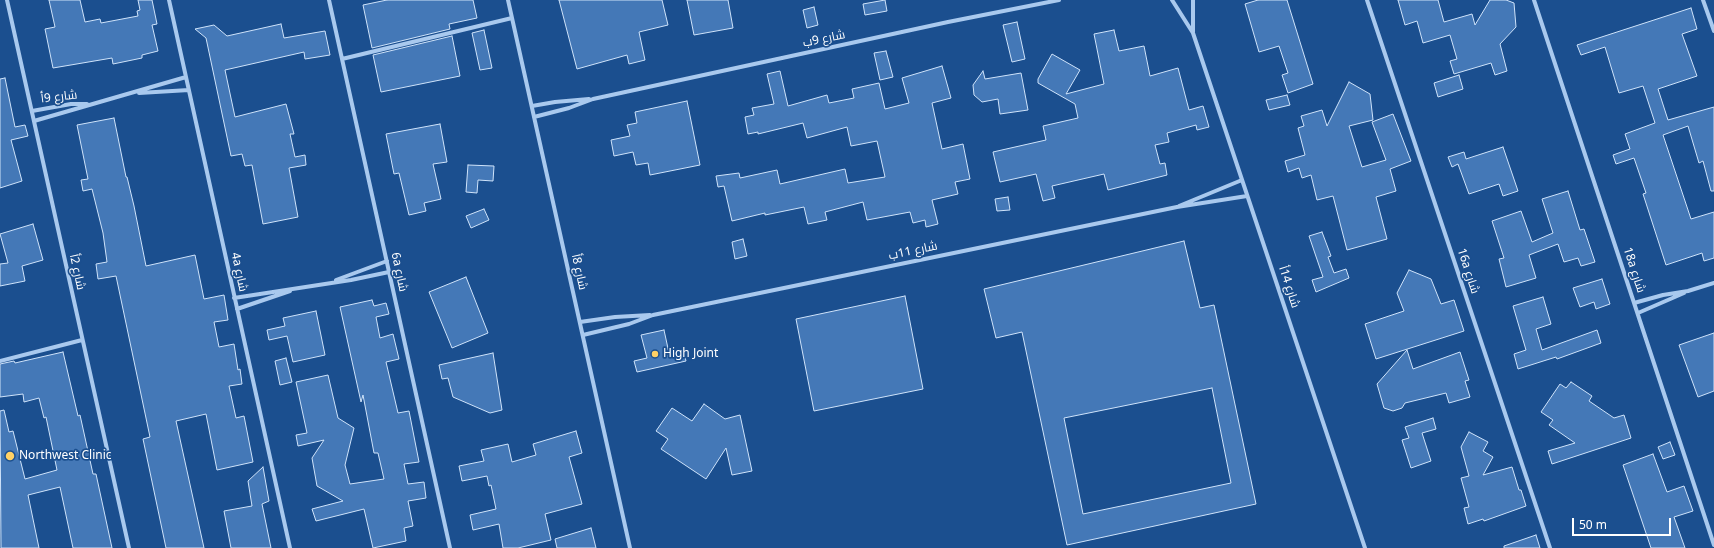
<!DOCTYPE html>
<html>
<head>
<meta charset="utf-8">
<style>
	body { margin:0 }
	#map { position:relative; width:1714px; height:548px; overflow:hidden; background:#1b4f8f; font-family:"Noto Sans",sans-serif }
	canvas { display:block }
	.scale { position:absolute; left:1572px; top:518px; width:99px; height:18px; box-sizing:border-box; border:2px solid #fff; border-top:0; padding-left:5px; font-size:12px; line-height:14px; white-space:nowrap; color:#fff; -webkit-text-stroke:3px #1b4f8f; paint-order:stroke }
</style>
</head>
<body>
<div id="map">
<canvas width="1714" height="548"></canvas>
<div class="scale">50 m</div>
</div>
<script>
const c = document.querySelector('canvas').getContext('2d');
c.lineJoin = 'round';
function fill(path, color) { c.fillStyle = color; c.fill(path, 'evenodd'); }
const poly = rows => new Path2D(rows.map(r => 'M' + r).join(''));
function trace(path, color, width, dash) { c.strokeStyle = color; c.lineWidth = width; c.lineCap = dash ? 'butt' : 'round'; c.setLineDash(dash || []); c.stroke(path); }
function write(font, color, halo, rows, align = 'center') {
  c.font = font + ' "Noto Sans",Cairo,sans-serif'; c.lineWidth = 3.5; c.setLineDash([]); c.textBaseline = 'middle'; c.strokeStyle = halo; c.fillStyle = color; for (const [text, x, y, turn = 0] of rows) {
    c.save(); c.translate(x, y); c.rotate((+turn || 0) * Math.PI / 180); c.textAlign = isNaN(turn) ? turn : align; if (halo) c.strokeText(text, 0, 0); c.fillText(text, 0, 0); c.restore();
  }
}
const building = poly([
	[49,0,80,0,85,22,100,19,101,23,138,16,137,11,140,10,138,0,152,0,157,24,152,25,158,51,142,55,142,58,113,64,112,58,53,68,45,29,55,27,49,0],
	[387,0,473,0,477,18,449,24,450,29,372,48,363,5,387,0],
	[559,0,662,0,668,25,639,32,645,60,629,64,627,55,577,69,559,0],
	[687,0,728,0,733,28,694,35,687,0],
	[885,0,887,11,865,15,863,4,885,0],
	[1258,0,1287,0,1313,84,1288,93,1282,75,1288,73,1279,46,1259,52,1245,4,1258,0],
	[1398,0,1438,0,1444,22,1472,14,1475,25,1490,0,1506,0,1514,3,1516,27,1500,44,1507,71,1495,75,1491,63,1454,74,1450,61,1457,59,1450,35,1423,43,1417,21,1405,25,1398,0],
	[814,7,818,25,807,28,803,10,814,7],
	[1691,8,1697,29,1682,34,1697,76,1658,89,1668,120,1714,107,1714,191,1711,191,1703,161,1699,163,1688,126,1663,135,1691,219,1714,212,1714,258,1704,261,1702,253,1666,265,1643,194,1646,193,1634,158,1616,164,1613,155,1630,149,1625,134,1655,123,1643,86,1619,93,1605,47,1581,55,1577,45,1691,8],
	[1017,22,1025,59,1012,62,1003,25,1017,22],
	[281,24,284,38,325,31,330,55,305,59,304,52,225,70,235,117,286,104,294,134,290,134,295,157,305,155,306,165,289,168,298,217,263,224,252,165,245,166,242,154,231,156,206,38,195,29,214,25,227,36,281,24],
	[484,30,492,68,480,70,472,33,484,30],
	[1114,30,1119,51,1144,46,1150,76,1178,68,1189,110,1203,106,1209,127,1197,130,1196,125,1167,133,1169,142,1155,145,1160,164,1165,163,1167,175,1108,190,1104,174,1052,186,1055,198,1043,201,1036,174,1000,182,993,152,1046,140,1043,126,1078,118,1075,104,1038,83,1038,79,1052,54,1080,70,1066,94,1104,84,1094,34,1114,30],
	[452,36,460,76,381,92,373,55,452,36],
	[886,51,893,77,880,80,874,53,886,51],
	[942,66,951,98,932,103,942,149,963,144,970,179,955,182,958,194,932,200,938,224,926,227,925,220,913,223,910,212,867,220,863,202,825,212,827,220,808,224,804,207,765,215,765,213,732,221,724,186,718,187,716,176,739,173,740,178,777,170,780,184,845,169,848,183,885,177,877,141,851,146,847,127,807,138,803,123,758,134,758,132,748,134,745,117,754,115,752,108,774,104,767,74,780,71,788,106,827,95,829,103,854,98,852,89,879,83,885,109,909,103,902,78,942,66],
	[983,71,985,79,1021,73,1028,110,1000,114,998,99,982,102,974,95,973,85,983,71],
	[1459,75,1463,89,1438,97,1434,83,1459,75],
	[5,78,15,127,25,125,28,136,11,140,22,181,0,188,0,79,5,78],
	[1349,82,1370,94,1373,120,1349,126,1362,167,1386,160,1372,122,1393,114,1411,161,1390,169,1396,191,1376,197,1387,239,1347,250,1333,196,1317,200,1311,175,1302,178,1299,168,1288,172,1285,161,1305,155,1298,128,1304,126,1301,116,1322,110,1327,126,1349,82],
	[1287,95,1290,105,1269,110,1266,100,1287,95],
	[687,101,700,165,650,175,648,163,636,165,633,152,614,156,611,140,630,136,627,125,637,123,635,112,687,101],
	[114,118,126,177,127,177,134,206,146,266,195,255,204,299,224,295,228,320,214,322,219,347,234,344,238,370,240,369,242,384,229,386,236,418,244,416,253,462,217,470,206,414,176,421,204,548,166,548,143,439,150,437,116,276,98,279,96,264,107,262,103,233,92,189,83,191,81,180,88,179,77,125,114,118],
	[440,124,447,162,433,164,441,199,424,203,426,211,409,215,399,173,394,174,386,134,440,124],
	[1503,147,1518,191,1503,196,1499,184,1469,194,1458,164,1452,167,1448,157,1464,152,1466,159,1503,147],
	[468,165,494,166,493,181,478,180,477,193,466,192,468,165],
	[1568,191,1580,230,1584,229,1595,262,1581,266,1578,258,1564,262,1558,244,1529,255,1536,278,1506,287,1499,259,1504,258,1492,221,1521,211,1532,242,1553,233,1542,199,1568,191],
	[1008,197,1010,210,997,211,995,199,1008,197],
	[484,209,489,220,471,228,466,216,484,209],
	[33,224,43,260,22,266,25,281,0,286,0,264,8,263,0,234,33,224],
	[1322,232,1331,256,1328,257,1334,273,1346,269,1349,278,1316,292,1312,280,1323,277,1309,236,1322,232],
	[743,239,747,256,735,259,732,242,743,239],
	[1184,241,1200,308,1214,305,1256,504,1067,545,1022,332,996,338,984,289,1184,241],
	[1212,388,1231,483,1083,514,1064,418,1212,388],
	[1409,270,1431,279,1441,304,1454,300,1464,331,1376,359,1365,324,1404,311,1397,293,1409,270],
	[466,277,488,333,452,348,429,292,466,277],
	[1602,279,1610,304,1596,309,1594,302,1580,307,1573,288,1602,279],
	[905,296,923,389,814,411,796,319,905,296],
	[1543,297,1551,324,1536,329,1542,350,1597,330,1601,343,1557,359,1556,357,1518,369,1514,354,1526,350,1513,306,1543,297],
	[372,300,374,306,386,303,389,314,376,317,380,338,393,334,399,359,386,362,398,413,409,411,419,462,404,464,408,484,424,482,426,498,408,501,413,526,404,528,406,541,373,548,364,509,316,521,312,509,343,501,317,486,312,458,324,440,298,446,296,435,307,433,296,382,328,375,338,418,354,428,345,465,350,484,384,479,378,453,374,453,363,395,361,402,340,307,372,300],
	[316,311,325,355,293,362,287,336,269,340,267,330,285,326,283,318,316,311],
	[664,330,669,353,683,350,686,361,637,372,634,361,647,358,641,335,664,330],
	[1714,333,1714,391,1698,397,1679,345,1714,333],
	[1407,350,1413,369,1460,352,1469,380,1465,381,1470,397,1449,403,1446,393,1405,403,1402,408,1393,411,1384,408,1377,384,1407,350],
	[63,352,78,416,80,415,93,474,96,474,112,548,73,548,60,487,28,495,39,548,1,548,0,411,4,410,9,432,13,431,25,479,57,470,46,417,44,418,39,398,24,402,23,394,0,397,0,364,14,361,15,363,63,352],
	[493,353,502,410,490,413,453,397,448,378,442,379,439,365,493,353],
	[286,358,292,382,280,385,275,361,286,358],
	[1571,382,1592,396,1589,401,1614,418,1624,415,1631,438,1552,464,1548,451,1575,443,1549,425,1553,420,1541,412,1560,384,1566,388,1571,382],
	[704,404,725,419,740,415,752,471,732,475,726,448,706,479,661,449,668,439,656,431,672,408,692,421,704,404],
	[1433,418,1436,429,1422,433,1431,461,1411,468,1402,440,1409,438,1405,427,1433,418],
	[576,431,582,453,569,457,582,504,545,514,551,540,518,548,503,548,499,524,473,530,470,515,496,509,491,485,489,486,487,476,462,481,459,466,484,461,481,450,508,444,512,462,536,455,533,444,576,431],
	[1469,432,1488,442,1483,451,1493,457,1483,475,1512,467,1519,490,1521,490,1526,506,1484,521,1483,519,1468,524,1464,508,1469,507,1461,478,1469,476,1461,447,1469,432],
	[1670,442,1675,455,1663,459,1658,447,1670,442],
	[1653,454,1667,492,1684,486,1693,511,1674,517,1685,548,1651,548,1623,465,1653,454],
	[263,467,269,501,262,504,271,548,231,548,224,511,252,506,248,481,263,467],
	[591,528,596,548,557,548,555,539,591,528],
	[1536,535,1540,548,1504,548,1504,546,1536,535]
]);
const minor = poly([
	[7,0,129,548],
	[169,0,290,548],
	[329,0,450,548],
	[508,0,630,548],
	[1172,0,1193,33,1365,548],
	[1193,0,1193,32],
	[1367,0,1550,548],
	[1534,0,1714,545],
	[1703,0,1714,31],
	[342,59,512,18],
	[139,93,189,90],
	[532,106,555,102,589,99],
	[32,111,71,104,87,104],
	[534,117,569,108,593,99,948,22,1059,0],
	[34,121,186,77],
	[1179,206,1242,180],
	[336,280,387,261],
	[234,298,351,280,389,272],
	[1634,303,1663,295,1688,291,1714,283],
	[237,309,290,291],
	[1638,313,1684,293],
	[580,322,615,317,650,315],
	[583,335,629,324,653,315,1177,207,1247,196],
	[0,361,82,340]
]);
const markers = [
	[655,354,4,"#ffd166"],
	[10,456,5,"#ffd166"]
];
const streetNames = [
	["شارع 9ب",824,39,-12],
	["شارع 9أ",59,97,-7],
	["شارع 11ب",913,251,-12],
	["18a شارع",1634,270,72],
	["16a شارع",1468,271,72],
	["شارع 2أ",77,272,78],
	["4a شارع",239,272,78],
	["6a شارع",399,272,78],
	["شارع 8أ",579,272,78],
	["شارع 14أ",1289,287,72]
];
const poiNames = [
	["High Joint",663,354],
	["Northwest Clinic",19,456]
];
fill(building, '#4478b7');
trace(building, '#cfe3fa', 1);
trace(minor, '#a9c9ee', 4);
for (const [x, y, r, color] of markers) { const dot = new Path2D(); dot.arc(x, y, r, 0, 2 * Math.PI); c.fillStyle = color; c.fill(dot); trace(dot, '#1b4f8f', 1.5); }
write('12px', '#fff', '#1b4f8f', streetNames);
write('12px', '#fff', '#1b4f8f', poiNames, 'left');
</script>
</body>
</html>
